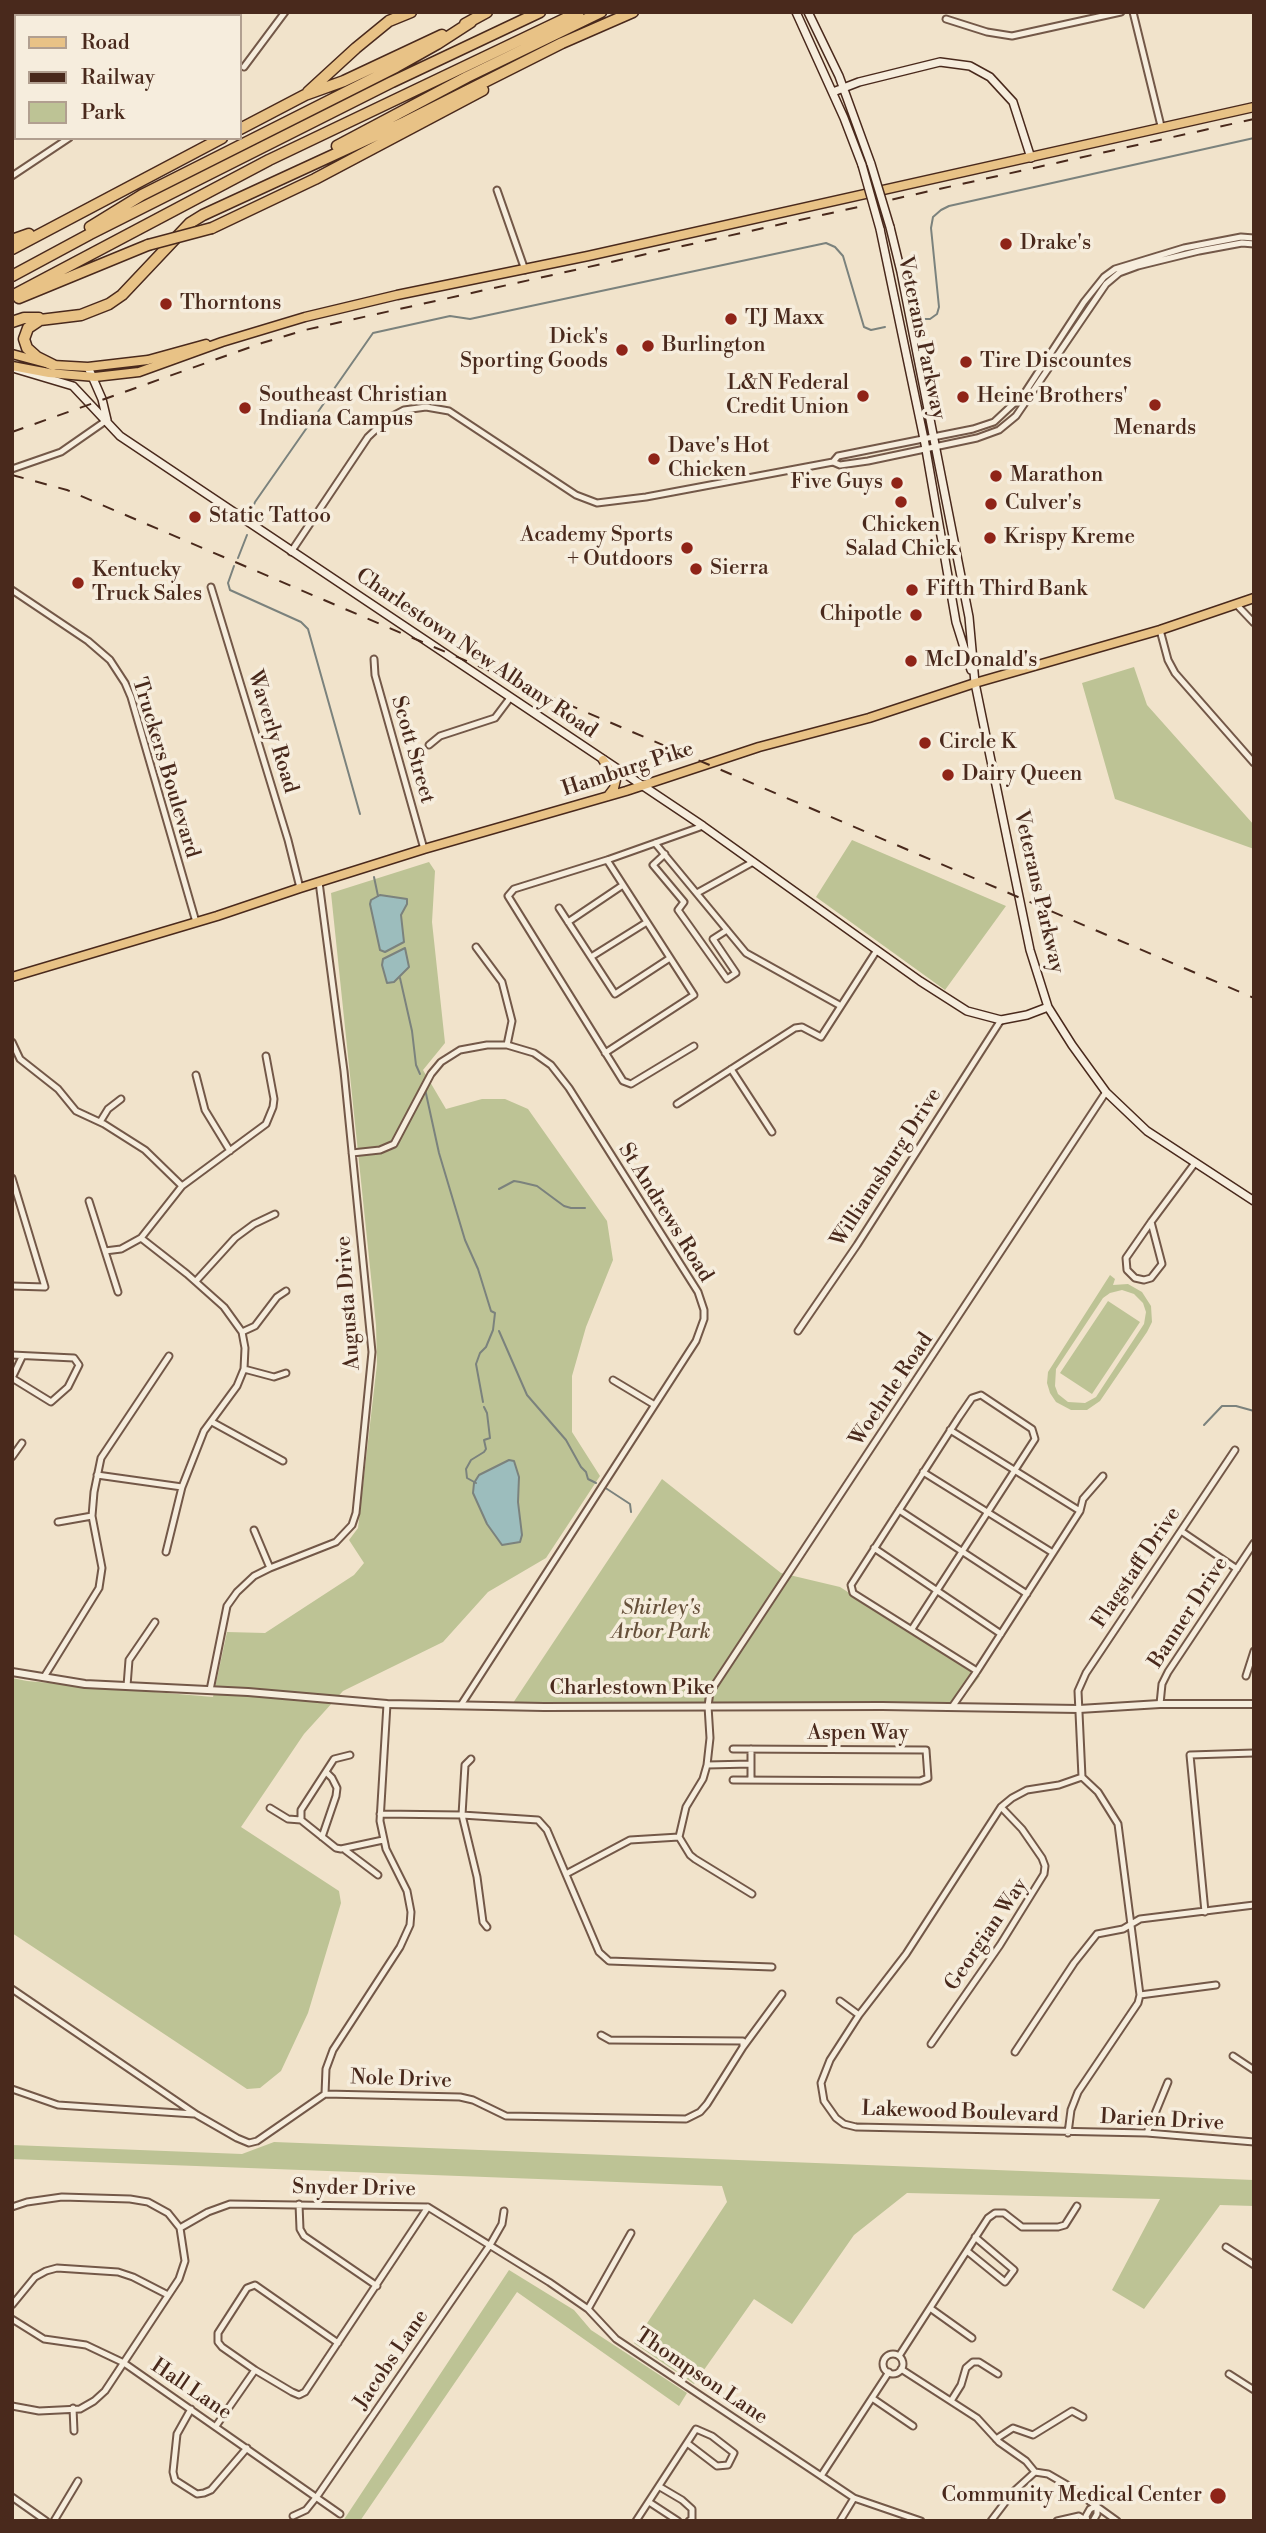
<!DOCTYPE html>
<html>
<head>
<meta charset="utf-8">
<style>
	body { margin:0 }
	#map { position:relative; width:1266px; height:2533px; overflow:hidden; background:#f1e3cb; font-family:"Libre Bodoni",serif }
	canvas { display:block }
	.frame { position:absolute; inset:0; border:14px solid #49291c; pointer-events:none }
	.legend { position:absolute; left:14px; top:14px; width:228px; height:126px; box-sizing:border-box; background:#f6eddd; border:2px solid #b19f90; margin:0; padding:9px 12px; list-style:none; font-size:21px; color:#49291c }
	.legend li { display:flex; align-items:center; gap:14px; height:35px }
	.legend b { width:35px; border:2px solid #b19f90 }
</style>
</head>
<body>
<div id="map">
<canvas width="1266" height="2533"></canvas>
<div class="frame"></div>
<ul class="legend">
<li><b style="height:9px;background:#e8c286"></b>Road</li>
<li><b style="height:9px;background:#49291c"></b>Railway</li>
<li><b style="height:19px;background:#bdc395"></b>Park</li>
</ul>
</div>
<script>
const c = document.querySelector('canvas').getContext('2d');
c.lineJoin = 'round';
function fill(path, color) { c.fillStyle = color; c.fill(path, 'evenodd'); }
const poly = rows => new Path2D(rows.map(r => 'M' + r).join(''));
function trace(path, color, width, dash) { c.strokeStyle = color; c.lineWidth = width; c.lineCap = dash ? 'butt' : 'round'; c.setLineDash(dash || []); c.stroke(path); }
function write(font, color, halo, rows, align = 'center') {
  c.font = font + ' "Libre Bodoni",serif'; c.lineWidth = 7; c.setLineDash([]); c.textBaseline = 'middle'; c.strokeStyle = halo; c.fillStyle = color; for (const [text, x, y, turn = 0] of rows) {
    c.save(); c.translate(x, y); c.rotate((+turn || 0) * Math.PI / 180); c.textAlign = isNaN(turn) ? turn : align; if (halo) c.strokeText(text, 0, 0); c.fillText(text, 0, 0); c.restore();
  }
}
const green = poly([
	[1134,667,1147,705,1254,825,1254,849,1115,799,1082,683],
	[852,840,1006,906,945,990,816,897],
	[429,862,435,871,432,922,445,1043,423,1070,446,1109,482,1099,505,1099,528,1109,607,1221,613,1260,586,1327,572,1376,572,1432,600,1476,546,1558,488,1592,443,1642,343,1691,304,1734,241,1827,339,1891,341,1903,308,2013,281,2071,260,2088,247,2089,12,1933,12,1678,27,1681,213,1697,227,1632,265,1633,354,1575,364,1563,349,1540,358,1528,377,1364,376,1325,331,893],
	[1110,1275,1115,1279,1113,1285,1128,1284,1142,1292,1151,1306,1152,1322,1147,1332,1100,1401,1087,1410,1071,1410,1056,1402,1050,1393,1047,1383,1048,1372],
	[1122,1290,1134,1294,1143,1303,1146,1312,1144,1324,1096,1397,1085,1403,1068,1402,1058,1394,1055,1386,1056,1369,1103,1298,1110,1293],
	[1108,1301,1140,1322,1092,1394,1060,1373],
	[662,1479,781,1573,840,1587,980,1676,959,1703,513,1703],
	[274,2142,1254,2180,1254,2206,1220,2205,1144,2309,1112,2290,1160,2199,907,2193,854,2235,792,2324,754,2299,694,2384,634,2343,727,2202,722,2186,12,2159,12,2145,242,2154],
	[509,2270,574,2310,591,2330,687,2393,679,2406,517,2292,360,2521,343,2521]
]);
const water = poly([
	[380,895,407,899,407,904,401,915,404,942,385,952,380,950,370,904,371,900,380,895],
	[405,948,409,967,394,982,387,983,382,965,383,959,405,948],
	[509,1460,514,1461,519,1477,518,1502,522,1535,520,1542,502,1545,487,1524,473,1493,474,1483,479,1475,509,1460]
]);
const stream = poly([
	[924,319,930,319,937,314,939,307,931,228,933,217,941,210,949,206,1254,138],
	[251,513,255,502,373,333,450,316,470,319,826,243,835,247,843,256,864,327,871,330,885,327],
	[238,558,247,535],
	[234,566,228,583,230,590,301,622,308,629,360,814],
	[374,877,378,896],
	[400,978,412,1031,416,1065,420,1074],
	[425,1089,439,1153,465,1240,478,1269,491,1311,495,1313,493,1330,486,1347,480,1353,476,1364,483,1402],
	[499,1189,514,1181,520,1182,537,1186,564,1206,571,1208,585,1208],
	[499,1331,527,1395,566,1440,581,1467,586,1472,588,1479,596,1483],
	[1204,1425,1222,1406,1236,1406,1254,1411],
	[476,1483,467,1478,466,1469,471,1460,484,1452,486,1449,484,1440,490,1438,487,1413,484,1407],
	[604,1487,630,1504,631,1512]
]);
const minor = poly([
	[1133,12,1161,126],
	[946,19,987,32,1012,36,1121,12],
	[12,39,16,41],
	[244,67,285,12],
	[12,176,69,138],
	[497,190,525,270],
	[833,462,838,456,973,429,994,422,1024,394,1084,302,1104,277,1115,269,1184,248,1241,237,1254,238],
	[12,469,61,452,107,420],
	[291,552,368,437,387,419,404,410,426,407,449,411,576,495,597,503,646,497,833,462,840,465,868,461,977,438,999,430,1016,416,1106,284,1119,273,1138,266,1199,251,1242,243,1254,244],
	[211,587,288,840,300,888],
	[12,590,88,641,110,660,125,683,131,697,196,922],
	[1236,604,1254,623],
	[1160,630,1168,660,1175,673,1254,763],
	[374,659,375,675,424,849],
	[429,745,440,736,495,718,510,698],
	[655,843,746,953,841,1006],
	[665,854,653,865,684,902,678,910,727,979,736,973,713,939,727,930],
	[697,893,753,862],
	[559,908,615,994,670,958],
	[568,922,623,885],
	[476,947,502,982,512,1021,507,1045],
	[591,957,647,922],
	[12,1042,20,1059,58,1089,76,1111,104,1124,145,1150,182,1186],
	[694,1046,631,1084,623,1081,508,896,514,889,607,860,703,826],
	[605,1053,694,995,607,860],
	[731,1069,772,1132],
	[196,1075,205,1110,230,1151],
	[677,1104,795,1028,802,1027,821,1037,877,950],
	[100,1122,108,1109,121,1099],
	[352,1153,380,1150,394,1144,431,1074,441,1062,460,1050,487,1045,507,1045,534,1053,551,1065,569,1088,698,1292,704,1310,704,1319,696,1341,461,1705],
	[12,1178,45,1287,12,1286],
	[89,1201,118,1292],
	[1151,1222,1162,1264,1151,1278,1144,1280,1135,1278,1127,1270,1126,1258,1151,1222],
	[1151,1222,1195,1163],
	[141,1238,187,1274,224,1307,242,1332,245,1348,244,1369,237,1386,204,1431,182,1487,166,1552],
	[105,1251,121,1249,141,1238,182,1186,266,1124,273,1107,274,1099,266,1056],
	[196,1281,235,1238,254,1224,275,1214],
	[798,1331,857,1245,1001,1020],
	[242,1332,255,1326,277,1297,286,1291],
	[12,1355,74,1358,79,1365,68,1387,51,1402,12,1378],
	[244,1369,274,1377,286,1373],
	[12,1378,22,1357],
	[613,1380,653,1404],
	[212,1422,283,1461],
	[950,1430,1080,1511],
	[12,1457,22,1443],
	[923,1472,1053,1553],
	[97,1475,182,1487],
	[899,1510,1027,1594],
	[58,1522,92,1516],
	[254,1530,270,1568],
	[1181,1531,1237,1569],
	[874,1548,1001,1634],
	[912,1629,1035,1439,1032,1429,981,1395,972,1398,959,1417,851,1585,853,1593,977,1671],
	[1246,1676,1254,1651],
	[44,1677,99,1588,102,1568,92,1516,94,1492,101,1458,169,1356],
	[127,1686,129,1660,155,1622],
	[210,1690,227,1606,237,1592,254,1576,270,1568,336,1542,352,1525,356,1513,372,1352,344,1071,319,882],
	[1160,1704,1162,1684,1168,1672,1254,1543],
	[952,1707,977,1671,1080,1511,1083,1499,1103,1476],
	[733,1749,926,1750,928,1778,920,1781,733,1780],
	[350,1755,334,1759,301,1810,301,1820,336,1848,341,1849,383,1840],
	[471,1759,465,1765,462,1815,477,1877,483,1922,487,1927],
	[707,1765,751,1764],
	[1082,1777,1059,1785,1027,1790,1012,1798,1001,1807,906,1954,859,2015,830,2060,821,2083,824,2101,836,2118,844,2124,856,2127,1147,2133,1254,2142],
	[751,1780,751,1749],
	[270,1808,288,1819,301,1820],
	[380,1814,462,1815,538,1820,547,1830,599,1952,609,1961,772,1967],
	[322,1837,336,1796,337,1788,332,1778,326,1772],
	[345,1850,378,1875],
	[566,1874,630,1840,679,1837],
	[752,1894,695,1859,690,1855,679,1837,686,1807,703,1779,707,1765,710,1738,708,1706,710,1692,1106,1092],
	[1205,1912,1190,1755,1254,1753],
	[12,1989,197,2115,237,2138,249,2143,257,2141,325,2094,460,2097,473,2100,506,2116,686,2119,700,2112,707,2104,743,2047,782,1994],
	[1140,1995,1216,1985],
	[840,2001,859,2015],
	[601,2035,610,2040,743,2041,743,2045],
	[931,2044,1000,1945,1044,1874,1045,1866,1042,1858,1022,1829,1001,1807],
	[1015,2052,1074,1963,1097,1934,1123,1929,1140,1919,1254,1905],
	[1233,2056,1254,2070],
	[12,2089,58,2105,194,2114],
	[325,2094,326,2069,333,2050,400,1947,410,1925,411,1912,407,1891,386,1849,380,1821,387,1704],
	[1068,2133,1071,2110,1078,2092,1138,2003,1140,1995,1118,1824,1098,1792,1082,1777,1078,1691,1086,1673,1235,1450],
	[1147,2133,1168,2082],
	[299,2204,300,2229,304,2236,377,2286],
	[12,2207,27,2202,62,2197,130,2199,148,2202,168,2213,180,2228,185,2261,179,2279,105,2391,94,2401,80,2409,39,2411,12,2406],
	[180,2228,208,2212,230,2204,428,2207,549,2282,588,2309],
	[631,2233,588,2309,616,2339,854,2498,840,2521],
	[1226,2247,1254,2265],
	[967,2251,1005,2282,1014,2270,975,2237],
	[12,2305,35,2277,46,2271,57,2268,118,2272,133,2277,168,2295],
	[930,2308,972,2338],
	[12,2319,44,2339,86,2345,124,2363,340,2514],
	'883 2364a10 10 0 1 1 20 0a10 10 0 1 1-20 0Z',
	[899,2356,988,2218,995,2213,1004,2213,1022,2227,1058,2227,1065,2225,1077,2206],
	[901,2369,977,2418,999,2442,1026,2461,1035,2472],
	[255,2370,222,2347,218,2342,218,2333,247,2288,255,2285,338,2343],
	[1229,2374,1254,2390],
	[872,2398,913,2426],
	[951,2401,961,2385,966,2368,973,2362,979,2362,998,2374],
	[73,2408,74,2431],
	[191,2409,177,2434,173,2472,175,2480,197,2494,204,2493,211,2490,247,2448],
	[216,2426,255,2370,292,2392,299,2395,305,2392,428,2207],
	[996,2439,1013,2428,1033,2435,1072,2411,1083,2417],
	[821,2476,889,2372],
	[660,2487,682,2500,692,2509,692,2519,689,2521],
	[12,2497,46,2521],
	[854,2498,921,2521],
	[649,2502,678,2521],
	[293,2516,306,2510,318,2495,490,2245,502,2224,504,2211],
	[54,2521,78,2481],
	[636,2521,696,2429,712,2436,734,2453,728,2465,717,2466,687,2443],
	[991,2521,1013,2492,1035,2472,1048,2474,1067,2485,1117,2521],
	[1057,2521,1079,2516,1087,2521],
	[1087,2521,1086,2516,1090,2509,1097,2506],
	[1093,2521,1097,2514,1097,2506]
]);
const tertiary = poly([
	[78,16,80,12],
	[12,115,16,110],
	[12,1672,85,1684,248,1692,387,1704,544,1707,882,1706,1079,1709,1160,1704,1254,1704]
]);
const secondary = poly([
	[796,12,844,118,862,165],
	[808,12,839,76,871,164],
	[833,92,859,82,940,62,970,66,990,77,1013,102,1031,158],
	[890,227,901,272,969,617,975,683,1030,950,1048,1007,1072,1045,1106,1092,1147,1131,1254,1201],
	[880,229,925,444,956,622,971,670],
	[88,367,102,399,107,420],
	[16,369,73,386,120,436,703,826,920,981,967,1011,1001,1020,1027,1015,1048,1007]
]);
const primary = poly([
	[12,354,53,365,88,367,148,360,206,344],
	[12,366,49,373,95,377,139,372,222,342,305,317,397,295,588,256,1254,107],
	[603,760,616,780,614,788,608,796],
	[12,977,217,916,300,888,424,849,626,791,759,747,869,718,975,683,1160,630,1254,598]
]);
const motorway = poly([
	[465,24,487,12],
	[308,92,356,48,389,21,411,12],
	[240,129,305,95,344,81,442,35],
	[337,146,467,77,601,12],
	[90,227,142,195,396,67,437,44,471,22],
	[212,228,315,179,483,90],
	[12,240,29,234],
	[12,249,222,138],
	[12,276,90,234,392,82,540,12],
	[12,296,269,160,579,12],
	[19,298,148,245],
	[12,322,24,318,39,318],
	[53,365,37,357,27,348,24,339,28,328,40,320,81,315,109,304,122,295,190,223,203,215,405,122,562,43,633,12]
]);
const rail = poly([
	[12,432,262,343,305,330,1254,119],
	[12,475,67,490,1254,998]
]);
const secondaryBridge = poly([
	[871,164,890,227],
	[862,165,880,229]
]);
const motorwayBridge = poly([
	[148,245,212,228]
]);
const markers = [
	[1006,244,7,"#8f2418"],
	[166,304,7,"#8f2418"],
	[731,319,7,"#8f2418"],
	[648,346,7,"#8f2418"],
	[622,350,7,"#8f2418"],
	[966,362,7,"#8f2418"],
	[863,396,7,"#8f2418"],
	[963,397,7,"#8f2418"],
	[1155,405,7,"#8f2418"],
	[245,408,7,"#8f2418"],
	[654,459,7,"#8f2418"],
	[996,476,7,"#8f2418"],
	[897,483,7,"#8f2418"],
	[901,502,7,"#8f2418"],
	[991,504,7,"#8f2418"],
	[195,517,7,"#8f2418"],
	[990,538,7,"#8f2418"],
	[687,548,7,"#8f2418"],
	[696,569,7,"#8f2418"],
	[78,583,7,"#8f2418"],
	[912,590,7,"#8f2418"],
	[916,615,7,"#8f2418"],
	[911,661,7,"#8f2418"],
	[925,743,7,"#8f2418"],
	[948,775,7,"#8f2418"],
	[1218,2496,9,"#8f2418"]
];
const poiNames = [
	["Drake's",1020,244],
	["Thorntons",180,304],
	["TJ Maxx",745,319],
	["Dick's",608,338,"right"],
	["Sporting Goods",608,362,"right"],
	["Burlington",662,346],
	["Tire Discountes",980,362],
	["L&N Federal",849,384,"right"],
	["Credit Union",849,408,"right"],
	["Southeast Christian",259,396],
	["Indiana Campus",259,420],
	["Heine Brothers'",977,397],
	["Menards",1155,429,"center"],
	["Dave's Hot",668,447],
	["Chicken",668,471],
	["Marathon",1010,476],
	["Five Guys",883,483,"right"],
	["Culver's",1005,504],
	["Static Tattoo",209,517],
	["Chicken",901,526,"center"],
	["Salad Chick",901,550,"center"],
	["Academy Sports",673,536,"right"],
	["+ Outdoors",673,560,"right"],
	["Krispy Kreme",1004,538],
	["Sierra",710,569],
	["Kentucky",92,571],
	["Truck Sales",92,595],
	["Fifth Third Bank",926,590],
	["Chipotle",902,615,"right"],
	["McDonald's",925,661],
	["Circle K",939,743],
	["Dairy Queen",962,775],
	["Community Medical Center",1202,2496,"right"]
];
const streetNames = [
	["Veterans Parkway",921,338,78],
	["Charlestown New Albany Road",476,654,34],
	["Waverly Road",272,732,73],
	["Scott Street",412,750,74],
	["Truckers Boulevard",165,768,73],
	["Hamburg Pike",628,770,-18],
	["Veterans Parkway",1038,892,77],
	["Williamsburg Drive",887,1168,-57],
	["St Andrews Road",665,1213,58],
	["Augusta Drive",349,1303,-94],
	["Woehrle Road",892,1390,-56],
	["Flagstaff Drive",1137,1568,-56],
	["Banner Drive",1189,1613,-57],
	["Charlestown Pike",632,1689],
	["Aspen Way",858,1734],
	["Georgian Way",987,1935,-56],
	["Nole Drive",401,2080,2],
	["Lakewood Boulevard",960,2113,2],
	["Darien Drive",1162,2121,3],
	["Snyder Drive",354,2189,1],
	["Jacobs Lane",392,2360,-56],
	["Thompson Lane",701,2377,34],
	["Hall Lane",191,2390,34]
];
const parkNames = [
	["Shirley's",661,1609],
	["Arbor Park",661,1633]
];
fill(green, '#bdc395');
fill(water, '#9cbdbd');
trace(water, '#7b827d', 2);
trace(stream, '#7b827d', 2);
trace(minor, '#735848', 9);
trace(tertiary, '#735848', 10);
trace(secondary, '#49291c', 10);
trace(primary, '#49291c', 11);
trace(motorway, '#49291c', 13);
trace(minor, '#f6eddd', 5);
trace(tertiary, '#f6eddd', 6);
trace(secondary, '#f6eddd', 7);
trace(primary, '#e8c286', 8);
trace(motorway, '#e8c286', 10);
trace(rail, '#49291c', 2, [12, 12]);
trace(secondaryBridge, '#49291c', 10, []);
trace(motorwayBridge, '#49291c', 13, []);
trace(secondaryBridge, '#f6eddd', 7);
trace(motorwayBridge, '#e8c286', 10);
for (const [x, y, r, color] of markers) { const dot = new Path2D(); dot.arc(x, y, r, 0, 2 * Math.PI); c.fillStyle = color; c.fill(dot); trace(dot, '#f6eddd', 2.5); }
write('21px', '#49291c', '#f6eddd', poiNames, 'left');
write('21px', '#49291c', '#f6eddd', streetNames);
write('italic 21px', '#66503a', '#f6eddd', parkNames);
</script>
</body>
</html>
